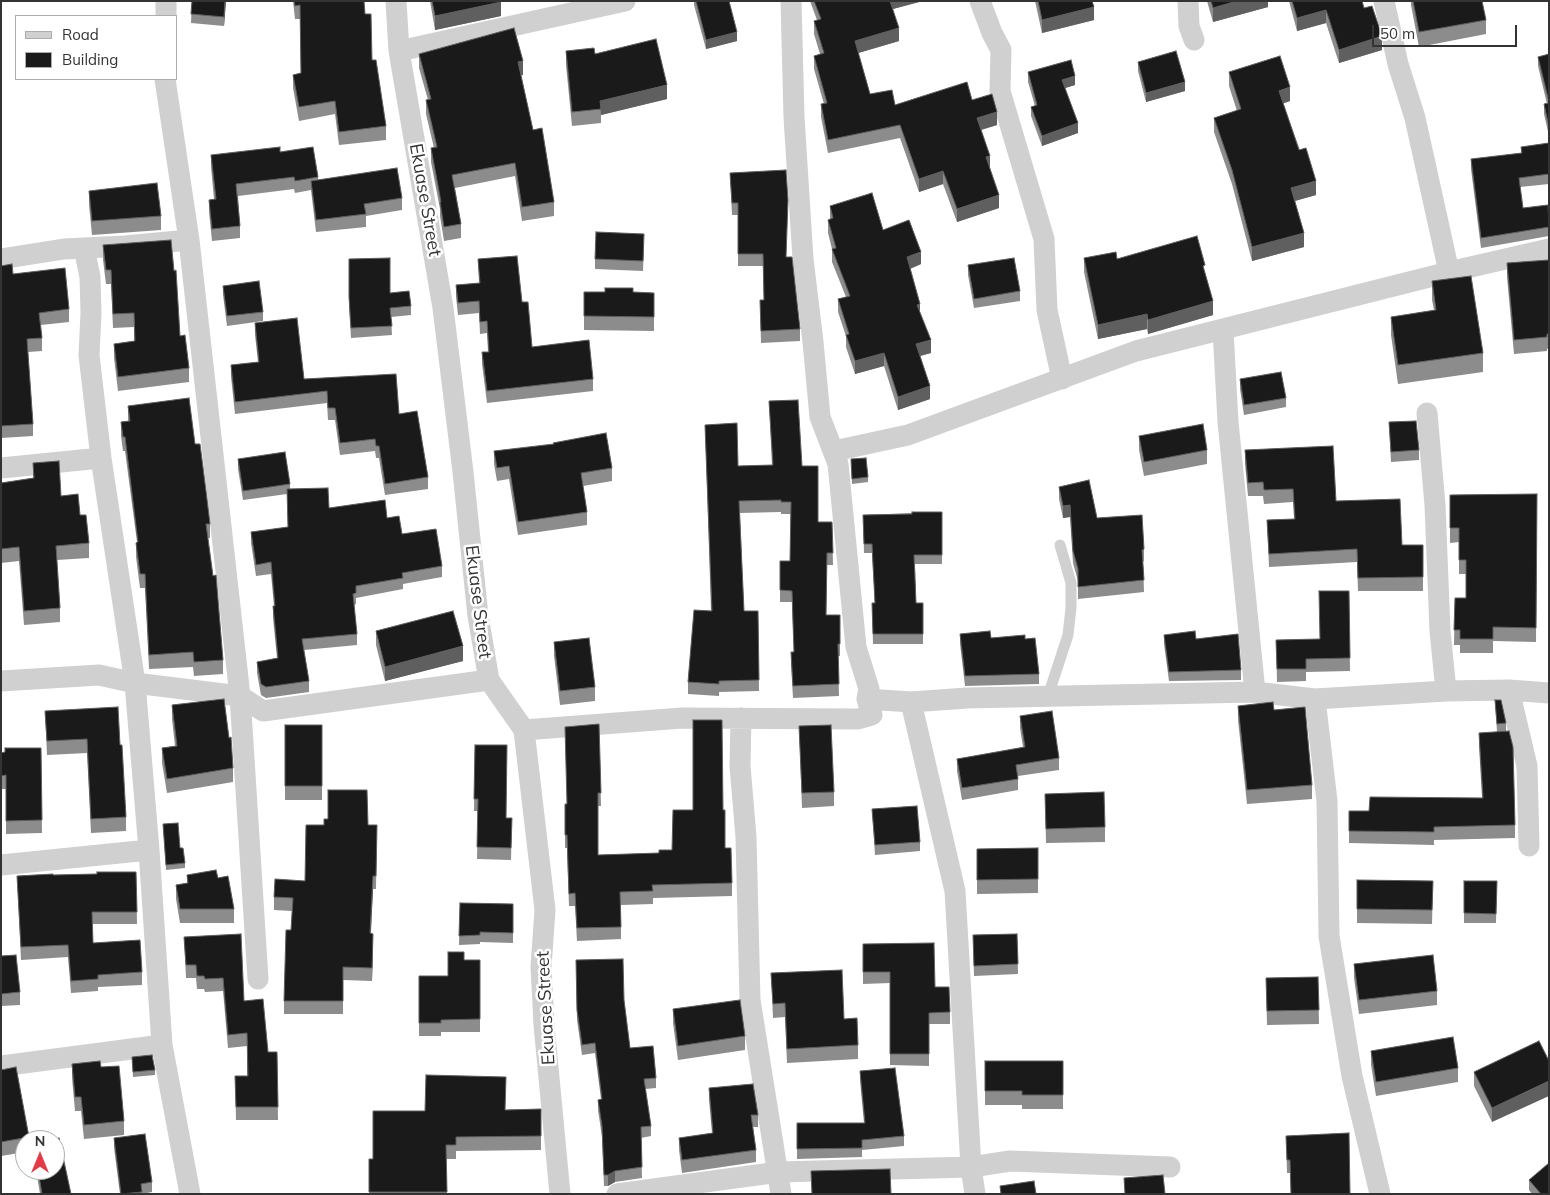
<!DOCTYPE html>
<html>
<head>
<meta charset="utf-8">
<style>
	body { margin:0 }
	#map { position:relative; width:1550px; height:1195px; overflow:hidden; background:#fff; font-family:Mulish,sans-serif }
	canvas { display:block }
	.frame { position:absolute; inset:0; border:2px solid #333; pointer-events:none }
	.legend { position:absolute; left:15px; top:15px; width:162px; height:65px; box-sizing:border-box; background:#fff; border:1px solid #adadad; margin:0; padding:6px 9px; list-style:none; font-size:15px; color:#333 }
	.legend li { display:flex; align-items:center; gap:10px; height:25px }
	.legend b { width:25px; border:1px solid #adadad }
	.north { position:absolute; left:15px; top:1130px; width:50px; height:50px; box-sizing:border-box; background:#fff; border:1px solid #adadad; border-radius:50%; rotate:0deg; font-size:14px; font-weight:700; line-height:20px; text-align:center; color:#333 }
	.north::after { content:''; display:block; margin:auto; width:18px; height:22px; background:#e63946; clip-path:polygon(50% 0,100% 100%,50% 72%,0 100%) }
	.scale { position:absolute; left:1372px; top:25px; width:145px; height:22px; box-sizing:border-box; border:2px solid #333; border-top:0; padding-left:6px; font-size:15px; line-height:18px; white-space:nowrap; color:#333; -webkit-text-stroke:4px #fff; paint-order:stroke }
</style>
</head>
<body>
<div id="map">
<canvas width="1550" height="1195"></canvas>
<div class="frame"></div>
<ul class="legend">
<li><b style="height:6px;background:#d0d0d0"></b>Road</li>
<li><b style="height:14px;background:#1a1a1a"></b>Building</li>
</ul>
<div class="north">N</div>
<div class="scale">50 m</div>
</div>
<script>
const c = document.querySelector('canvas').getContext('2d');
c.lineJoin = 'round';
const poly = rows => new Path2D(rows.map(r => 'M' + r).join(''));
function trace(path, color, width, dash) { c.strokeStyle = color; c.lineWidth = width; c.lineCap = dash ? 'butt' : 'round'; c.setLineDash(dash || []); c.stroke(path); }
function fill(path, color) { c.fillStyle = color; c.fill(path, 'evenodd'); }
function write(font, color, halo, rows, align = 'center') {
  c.font = font + ' Mulish,sans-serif'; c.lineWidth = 5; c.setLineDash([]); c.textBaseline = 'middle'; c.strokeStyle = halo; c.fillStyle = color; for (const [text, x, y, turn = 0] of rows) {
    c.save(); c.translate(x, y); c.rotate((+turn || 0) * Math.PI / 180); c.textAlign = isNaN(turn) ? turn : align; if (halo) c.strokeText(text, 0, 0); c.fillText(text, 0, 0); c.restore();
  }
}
const service = poly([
	[1048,696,1068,635,1071,608,1071,583,1060,545]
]);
const minor = poly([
	[396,1,399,51,443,308,463,472,478,616,489,680,524,730,545,910,541,967,544,1025,560,1194],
	[980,1,992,33,1001,50,1000,91,1044,239,1047,310,1062,379],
	[1188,1,1189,26,1194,40],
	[1384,1,1398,64,1415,118,1449,272],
	[166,16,166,1],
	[399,51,625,1],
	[165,79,189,240,240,696,258,979],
	[84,248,90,277,91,313,89,355,101,458,135,683,149,850,162,1045,190,1194],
	[1,259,64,249,125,246,189,240],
	[1223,330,1228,422,1255,692],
	[1427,413,1435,505,1440,631,1446,691],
	[834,451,908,435,1136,351,1449,272,1549,249],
	[1,468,101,458],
	[1,681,99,675,135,683,240,696,263,711,489,680],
	[1509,690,1527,766,1529,846],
	[867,699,911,702,967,698,1255,692,1315,699,1446,691,1509,690,1549,693],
	[1315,699,1327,801,1329,936,1352,1076,1380,1194],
	[911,702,955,891,971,1167,975,1194],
	[741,718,740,766,746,837,750,1000,781,1194],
	[524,730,682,718,858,719,872,715,867,699,869,689,856,647,838,464,820,417,813,342,803,259,794,117,791,1],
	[1,865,149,850],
	[1,1066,162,1045],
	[617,1194,779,1172,971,1167,1010,1161,1170,1167]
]);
const wall = poly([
	[192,1,226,1,224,26,191,23],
	[293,1,364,1,365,14,372,60,386,126,386,140,339,145,335,114,299,121,293,88,293,75,301,73,300,19,295,19],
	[430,1,501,1,501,16,435,30],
	[694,1,729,1,737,41,706,49,694,5],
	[810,1,923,1,893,9,899,41,858,53,870,94,895,105,972,100,997,125,981,130,999,208,957,222,943,184,919,192,900,138,828,153,821,117,821,104,824,104,814,69,814,56,820,54,814,34,814,21,817,20],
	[1035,1,1092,1,1094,20,1042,33],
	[1207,1,1268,1,1268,7,1213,22],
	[1289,1,1362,1,1364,8,1382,50,1339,63,1326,23,1297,31],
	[1411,1,1482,1,1486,20,1486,34,1419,47,1411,5],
	[566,51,595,54,667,99,601,115,601,123,572,126,566,65],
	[419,54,523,75,521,75,533,130,554,202,554,216,522,221,515,176,455,188,461,224,461,238,444,241,440,216,440,209,431,162,431,148,434,148,426,114,426,100,428,100,419,68],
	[1549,54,1549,136,1544,114,1544,104,1547,104,1538,66,1538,57],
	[1138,62,1185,91,1146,102,1138,71],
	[1028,72,1075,85,1065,88,1078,133,1042,146,1031,116,1031,107,1035,106,1028,82],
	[1229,72,1290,101,1283,103,1316,195,1295,201,1304,247,1252,261,1232,184,1214,132,1214,118,1237,111,1229,86],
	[1549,143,1549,184,1520,187,1523,208,1549,208,1549,236,1481,248,1471,169,1471,159,1521,153,1521,147],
	[280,152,318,177,318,180,402,198,402,210,366,216,366,227,316,232,311,190,295,193,294,189,238,196,240,226,240,238,212,241,209,212,209,200,214,199,211,167,211,155],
	[730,173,786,257,800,329,800,341,761,343,760,300,764,300,763,266,738,266,738,215,732,215],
	[89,191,161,216,161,230,92,235,89,205],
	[830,206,883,230,921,264,910,269,920,314,931,353,920,356,930,399,898,410,884,366,855,374,846,347,846,336,838,312,838,299,846,297,832,262,832,249,828,233,828,220,830,219],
	[644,243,643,271,595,269,595,259],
	[103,245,180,336,189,368,189,382,118,391,114,358,114,344,134,341,134,327,113,328,111,284,106,284,103,260],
	[1084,258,1117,259,1205,273,1213,315,1148,334,1147,329,1098,339,1084,272],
	[349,259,390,293,411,306,411,315,391,317,392,335,351,338,349,306],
	[478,259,522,302,532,347,593,379,593,391,487,403,482,364,482,352,488,352,487,333,480,334,479,313,458,315,456,297,456,285,479,283],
	[1549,260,1549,348,1547,349,1547,351,1514,354,1507,277,1507,263],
	[968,265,1020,291,1020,301,974,308,968,275],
	[1,266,69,309,69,322,41,325,42,338,42,351,28,352,33,424,33,436,1,438],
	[1432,281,1483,353,1483,372,1398,384,1391,335,1391,317,1434,310,1432,300],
	[223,286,263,312,263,321,227,326,223,295],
	[584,292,654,293,654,331,584,330],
	[255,323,304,379,399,414,428,477,428,489,385,495,379,458,376,458,375,451,340,455,335,420,328,420,327,403,235,414,231,377,231,365,258,362,255,335],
	[1240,379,1286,398,1286,407,1244,415,1240,389],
	[769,401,802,466,818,522,832,522,833,565,827,565,826,615,840,615,840,656,838,656,839,696,793,698,791,664,791,652,794,652,792,602,780,602,780,561,790,561,791,514,781,514,781,512,740,513,744,611,758,611,759,691,719,692,719,696,688,694,688,682,711,611,705,425,738,466,772,465],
	[128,406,195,444,210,524,210,538,208,538,223,660,223,674,194,676,193,667,149,669,145,588,140,588,136,557,136,543,137,542,125,451,123,451,121,436,121,422,128,421],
	[1389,422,1419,450,1419,460,1391,462],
	[1139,436,1207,450,1207,464,1144,476,1139,450],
	[1245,450,1336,501,1402,545,1423,545,1423,591,1358,591,1357,562,1269,567,1267,520,1294,519,1293,502,1264,504,1263,496,1248,496,1245,464],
	[494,451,612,468,612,481,583,486,587,512,587,525,518,535,509,479,497,481,494,464],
	[238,459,290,484,290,489,329,508,387,518,402,534,442,566,442,577,403,584,403,589,356,598,356,604,354,605,357,634,357,645,304,650,309,681,309,692,266,698,261,695,257,673,257,662,277,658,273,618,273,606,274,606,271,574,256,576,251,543,251,532,288,527,287,494,243,500,238,469],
	[851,459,868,477,868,482,852,484],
	[33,463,61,496,80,515,89,543,89,558,57,560,60,608,60,622,24,625,19,561,1,563,1,483,33,478],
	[1059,487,1097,518,1144,549,1144,561,1143,562,1144,592,1078,599,1078,581,1073,563,1070,517,1063,518,1059,499],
	[1537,494,1536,642,1493,641,1493,653,1460,653,1460,645,1454,645,1455,598,1466,598,1466,574,1459,574,1459,542,1450,543,1450,495],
	[942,512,942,564,915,564,916,603,923,603,923,644,873,644,872,603,875,603,872,553,864,553,863,515],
	[1349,591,1350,671,1306,672,1306,681,1277,682,1276,640,1320,639],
	[376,631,463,661,385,681,376,645],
	[960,634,991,638,1025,639,1039,674,1039,684,965,686,960,644],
	[1164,635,1241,670,1241,680,1169,681,1164,644],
	[554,642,595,687,595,701,560,705,554,656],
	[1495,700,1506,723,1506,731,1515,825,1515,838,1434,840,1434,845,1349,843,1349,811,1369,811,1482,798,1479,746,1479,733,1497,732],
	[172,705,229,738,233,768,233,782,167,793,162,763,162,748,175,746,172,719],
	[1238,706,1274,710,1312,785,1312,799,1247,804,1238,720],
	[45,711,120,745,126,817,126,831,91,833,87,753,47,755],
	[1020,716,1059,758,1059,770,1018,776,1018,790,962,800,957,771,957,759,1023,747,1020,728],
	[599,724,601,806,598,806,598,855,659,853,672,850,723,810,725,848,732,883,732,896,653,898,653,904,621,905,621,939,577,941,575,906,569,906,567,848,565,848,565,804,567,804],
	[285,725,322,725,322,800,285,800],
	[799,726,834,792,834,806,802,808],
	[475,745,506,818,512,818,511,860,477,859,478,811,474,811],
	[41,748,42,833,6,834,6,789,1,789,1,753],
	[1045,794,1105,827,1105,842,1046,843],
	[872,809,920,842,920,851,875,855],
	[163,824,180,848,185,863,185,868,166,870],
	[368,825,377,825,376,889,373,889,371,933,373,947,372,981,343,980,343,1014,284,1014,284,1001,291,930,292,911,274,910,274,897,305,881],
	[1038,848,1038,893,977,894,977,849],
	[136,872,137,924,92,924,93,943,142,972,142,985,98,987,98,991,71,993,68,957,21,960,17,876,97,874],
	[187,875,218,878,234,909,234,923,180,923,176,899,176,885,187,883],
	[1357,880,1433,881,1432,924,1357,923],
	[1464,881,1497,881,1496,923,1464,923],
	[460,903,513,904,513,943,480,942,480,944,459,945],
	[1017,934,1018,974,974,976,973,935],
	[184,937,244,1001,268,1052,277,1052,278,1120,236,1120,235,1076,247,1076,247,1046,228,1048,223,991,205,992,204,989,197,989,196,978,186,978],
	[863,944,935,987,950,1012,950,1024,929,1024,929,1066,890,1065,890,983,863,984],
	[1,956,20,992,20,1005,1,1006],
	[464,960,480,960,480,1032,441,1032,441,1036,419,1036,419,976,448,976],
	[576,960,624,1000,630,1048,656,1078,656,1088,645,1089,651,1126,651,1136,641,1138,642,1178,615,1182,608,1186,604,1186,602,1137,598,1110,598,1100,601,1099,595,1053,582,1055,577,1020],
	[1354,964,1437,991,1437,1005,1359,1014,1354,978],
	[771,973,858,1045,858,1059,787,1063,785,1017,773,1018],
	[1318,977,1319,1024,1267,1025,1266,978],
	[673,1009,745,1036,745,1050,678,1060,673,1023],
	[1371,1051,1458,1068,1458,1082,1376,1096,1371,1065],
	[132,1057,155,1070,155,1075,133,1077],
	[985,1061,1063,1061,1063,1109,1022,1109,1022,1105,985,1105],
	[1549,1061,1492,1122,1474,1086,1474,1072],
	[72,1064,124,1121,124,1135,84,1139,81,1111,75,1111,72,1078],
	[1,1070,29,1137,29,1140,25,1140,25,1152,1,1156],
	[860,1071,904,1136,904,1146,862,1150,862,1157,797,1159,797,1123,864,1123,860,1080],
	[709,1088,758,1115,758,1127,753,1127,756,1150,756,1162,682,1173,679,1150,679,1138,712,1133,709,1100],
	[541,1109,541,1150,456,1151,456,1159,446,1159,447,1194,369,1194,369,1159,373,1159,506,1110],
	[1349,1133,1290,1173,1287,1173,1286,1136],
	[114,1138,152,1182,152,1192,142,1194,120,1194,114,1148],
	[36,1170,55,1170,71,1194,40,1194],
	[1529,1180,1549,1194,1532,1194,1529,1190]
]);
const shadedWall = poly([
	[225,1,226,1,224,26,224,17],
	[889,1,923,1,889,10],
	[1237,1,1268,1,1268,7,1213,22,1213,8],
	[501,2,501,16,435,30,435,16],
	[1094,7,1094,20,1042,33,1042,20],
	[1326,10,1326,23,1297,31,1297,18],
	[899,28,899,41,855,54,855,41],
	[737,32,737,41,706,49,706,40],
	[1382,36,1382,50,1339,63,1339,50],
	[523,61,523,75,518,76,518,62],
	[1075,76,1075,85,1062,89,1062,80],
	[1185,82,1185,91,1146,102,1146,93],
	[667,85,667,99,601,115,600,101],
	[1290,87,1290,101,1279,105,1279,91],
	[997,112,997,125,977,131,977,118],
	[1078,123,1078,133,1042,146,1042,136],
	[990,156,990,169,986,157],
	[943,171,943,184,919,192,919,179],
	[1316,181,1316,195,1291,202,1291,188],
	[999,195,999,208,957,222,957,209],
	[1304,233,1304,247,1252,261,1252,247],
	[921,252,921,264,907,270,907,257],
	[1213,301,1213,315,1148,334,1148,320],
	[920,304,920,317,917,305],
	[1147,314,1147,329,1098,339,1098,325],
	[931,340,931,353,916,357,916,344],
	[884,353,884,366,855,374,855,361],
	[930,386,930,399,898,410,898,397],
	[1070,505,1070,517,1063,518,1063,506],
	[463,646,463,661,385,681,385,667],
	[373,876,373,889,370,947,370,933],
	[373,934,373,947,372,981,372,968],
	[1549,1081,1549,1096,1492,1122,1492,1108],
	[615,1171,615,1182,608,1186,608,1175]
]);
const building = poly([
	[192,1,225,1,224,17,191,14,192,1],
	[294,1,364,1,365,14,371,14,372,60,376,60,386,126,339,132,335,101,299,107,293,75,301,73,300,5,295,6,294,1],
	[432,1,501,1,501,2,435,16,432,1],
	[696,1,729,1,737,32,706,40,696,1],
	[814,1,890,1,899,28,855,41,870,94,892,90,895,105,967,82,972,100,992,94,997,112,977,118,990,156,986,157,999,195,957,209,943,171,919,179,900,125,828,140,821,104,827,103,814,56,824,53,814,21,821,19,814,1],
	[1038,1,1092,1,1094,7,1042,20,1038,1],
	[1211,1,1237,1,1213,8,1211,1],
	[1292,1,1362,1,1364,8,1372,6,1382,36,1339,50,1326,10,1297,18,1292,1],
	[1413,1,1482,1,1486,20,1419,32,1413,1],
	[514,28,523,61,518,62,533,130,542,128,554,202,522,207,515,163,452,175,461,224,444,227,440,202,441,202,431,148,437,147,426,100,431,99,419,54,514,28],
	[656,39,667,85,600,101,601,109,572,112,566,51,594,48,595,54,656,39],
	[1176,51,1185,82,1146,93,1138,62,1176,51],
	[1549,54,1549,102,1538,57,1549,54],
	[1280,56,1290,87,1279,91,1299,150,1306,148,1316,181,1291,188,1304,233,1252,247,1232,170,1214,118,1241,109,1229,72,1280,56],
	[1071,60,1075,76,1062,80,1078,123,1042,136,1031,107,1037,105,1028,72,1071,60],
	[1549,103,1549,127,1544,104,1549,103],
	[1549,143,1549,174,1519,178,1523,208,1548,205,1549,227,1481,238,1471,159,1522,153,1521,147,1549,143],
	[280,147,280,152,313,147,318,177,295,181,294,177,236,184,240,226,212,229,209,200,216,199,211,155,280,147],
	[397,168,402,198,364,204,366,214,316,220,311,181,397,168],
	[786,170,788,200,786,257,792,257,800,329,761,331,760,300,764,300,763,254,738,254,738,203,732,203,730,173,786,170],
	[157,183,161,216,92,221,89,191,157,183],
	[872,193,883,230,909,220,921,252,907,257,920,304,917,305,931,340,916,344,930,386,898,397,884,353,855,361,846,335,849,334,838,299,850,296,832,249,836,248,828,220,833,218,830,206,872,193],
	[596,232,644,234,643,261,595,259,596,232],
	[1197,236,1205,265,1203,266,1213,301,1148,320,1147,314,1098,325,1084,258,1116,252,1117,259,1197,236],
	[171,240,174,271,176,270,180,336,185,335,189,368,118,377,114,344,135,341,134,313,113,314,111,270,106,270,103,245,171,240],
	[517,256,522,302,528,302,532,347,589,340,593,379,487,391,482,352,489,352,487,321,480,322,479,301,458,303,456,285,480,283,478,259,517,256],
	[390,258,390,293,409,291,411,306,390,308,392,326,351,328,349,297,349,259,390,258],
	[1014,258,1020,291,974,299,968,265,1014,258],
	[1549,260,1549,334,1547,334,1547,337,1514,340,1507,263,1549,260],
	[12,264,13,274,65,268,69,309,39,313,42,338,27,339,33,424,1,426,1,266,12,264],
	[1471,276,1483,353,1398,365,1391,317,1436,310,1432,281,1471,276],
	[259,281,263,312,227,316,223,286,259,281],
	[605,288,633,288,633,292,654,293,654,317,584,316,584,292,605,292,605,288],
	[297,318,304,379,396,374,399,414,417,411,428,477,385,484,379,446,376,446,375,439,340,443,335,408,328,408,327,391,235,402,231,365,259,362,255,323,297,318],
	[1281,372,1286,398,1244,405,1240,379,1281,372],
	[189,398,195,444,200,444,206,491,210,524,206,524,213,576,216,575,223,660,194,662,193,652,149,655,145,574,140,574,136,543,138,542,125,437,123,437,121,422,130,421,128,406,189,398],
	[798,400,802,466,818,466,818,522,832,522,833,553,827,553,826,615,840,615,840,644,838,644,839,684,793,686,791,652,794,652,792,591,780,590,780,561,790,561,791,502,781,502,781,500,739,501,744,611,758,611,759,680,719,681,719,684,688,682,694,610,712,611,705,425,737,423,738,466,773,465,769,401,798,400],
	[1416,421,1419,450,1391,452,1389,422,1416,421],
	[1203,424,1207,450,1144,462,1139,436,1203,424],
	[606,433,612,468,581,473,587,512,518,522,509,466,497,468,494,451,554,444,553,443,606,433],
	[1333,446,1336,501,1400,499,1402,545,1423,545,1423,577,1358,578,1357,549,1269,554,1267,520,1295,519,1293,489,1264,490,1263,482,1248,483,1245,450,1333,446],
	[285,452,290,484,243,491,238,459,285,452],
	[866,458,868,477,852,479,851,459,866,458],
	[59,461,61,496,78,494,80,515,86,515,89,543,56,546,60,608,24,611,19,547,1,549,1,483,34,478,33,463,59,461],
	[1089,480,1097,518,1142,515,1144,549,1142,550,1144,580,1078,587,1078,569,1073,551,1070,505,1063,506,1059,487,1089,480],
	[328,488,329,508,385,500,387,518,399,516,402,534,436,529,442,566,402,573,403,578,356,586,356,593,353,594,357,634,302,639,309,681,266,687,261,684,257,662,278,658,273,606,275,606,271,562,256,565,251,532,288,527,287,489,328,488],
	[1537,494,1536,628,1493,627,1493,639,1460,639,1460,630,1454,630,1455,598,1466,598,1466,560,1459,560,1459,528,1450,528,1450,495,1537,494],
	[912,512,942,512,942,555,914,555,916,603,923,603,923,634,873,634,872,603,875,603,872,544,864,544,863,515,912,514,912,512],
	[1319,591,1349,591,1350,658,1306,659,1306,669,1277,669,1276,640,1320,639,1319,591],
	[453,611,463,646,385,667,376,631,453,611],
	[990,631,991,638,1025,635,1025,639,1035,638,1039,674,965,676,960,634,990,631],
	[1195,631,1196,639,1238,634,1241,670,1169,672,1164,635,1195,631],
	[589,638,595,687,560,691,554,642,589,638],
	[224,699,229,738,231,737,233,768,167,779,162,748,177,746,172,705,224,699],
	[1495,700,1501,700,1506,723,1497,724,1495,700],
	[1273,702,1274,710,1305,707,1312,785,1247,790,1238,706,1273,702],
	[118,707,120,745,122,745,126,817,91,819,87,739,47,741,45,711,118,707],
	[1052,711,1059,758,1016,765,1018,779,962,788,957,759,1025,747,1020,716,1052,711],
	[693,720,722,720,723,810,725,810,725,848,731,848,732,883,652,885,653,891,620,892,621,927,577,928,575,893,569,894,567,835,565,835,565,804,567,804,565,727,599,724,601,793,598,793,598,855,659,853,659,850,672,850,673,810,693,810,693,720],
	[285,725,322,725,322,786,285,786,285,725],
	[831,725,834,792,802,793,799,726,831,725],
	[1509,731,1513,747,1515,825,1434,827,1434,832,1349,831,1349,811,1369,811,1370,797,1483,798,1479,733,1509,731],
	[475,745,507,745,506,818,512,818,511,848,477,847,478,799,474,799,475,745],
	[5,748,41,748,42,820,6,821,6,775,1,776,1,753,5,752,5,748],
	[328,790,367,790,368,825,377,825,376,876,373,876,370,933,373,934,372,968,343,967,343,1001,284,1001,286,930,291,930,293,898,274,897,275,879,305,881,306,825,324,825,324,819,328,819,328,790],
	[1104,792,1105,827,1046,829,1045,794,1104,792],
	[917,806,920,842,875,845,872,809,917,806],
	[178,823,180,848,183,848,185,863,166,865,163,824,178,823],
	[1038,848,1038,879,977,880,977,849,1038,848],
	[216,870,218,878,228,876,234,909,180,909,176,885,188,883,187,875,216,870],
	[97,872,136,872,137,912,92,912,93,943,140,940,142,972,98,975,98,979,71,981,68,945,21,947,17,876,53,874,53,875,97,874,97,872],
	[1357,880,1433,881,1432,910,1357,909,1357,880],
	[1464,881,1497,881,1496,914,1464,913,1464,881],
	[460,903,513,904,513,933,480,932,480,935,459,936,460,903],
	[241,934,244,1001,263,999,268,1052,277,1052,278,1107,236,1107,235,1076,248,1076,247,1033,228,1035,223,978,205,979,204,976,197,976,196,965,186,965,184,937,241,934],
	[1017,934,1018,964,974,966,973,935,1017,934],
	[934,943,935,987,949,987,950,1012,929,1013,929,1054,890,1054,890,972,863,972,863,944,934,943],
	[448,952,464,952,464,960,480,960,480,1019,441,1020,441,1023,419,1023,419,976,448,976,448,952],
	[16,955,20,992,1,994,1,956,16,955],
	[1433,955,1437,991,1359,1000,1354,964,1433,955],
	[623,959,624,1000,630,1048,653,1046,656,1078,644,1079,651,1126,641,1127,642,1167,615,1171,608,1175,604,1175,602,1126,598,1100,602,1099,595,1043,582,1045,577,1010,576,960,623,959],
	[842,970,844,1019,857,1018,858,1045,787,1049,785,1003,773,1004,771,973,842,970],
	[1318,977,1319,1010,1267,1011,1266,978,1318,977],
	[740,1000,745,1036,678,1046,673,1009,740,1000],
	[1453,1037,1458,1068,1376,1082,1371,1051,1453,1037],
	[1539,1041,1549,1061,1549,1081,1492,1108,1474,1072,1539,1041],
	[152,1055,155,1070,133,1072,132,1057,152,1055],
	[100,1061,101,1067,119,1066,124,1121,84,1125,81,1097,75,1097,72,1064,100,1061],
	[985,1061,1063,1061,1063,1095,1022,1095,1022,1091,985,1091,985,1061],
	[16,1067,29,1137,1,1142,1,1070,16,1067],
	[895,1068,904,1136,862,1140,862,1148,797,1149,797,1123,865,1123,860,1071,895,1068],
	[426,1075,506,1077,505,1110,541,1109,541,1136,456,1137,456,1145,446,1145,447,1192,369,1192,369,1159,373,1159,373,1111,425,1111,426,1075],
	[753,1084,758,1115,751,1115,756,1150,682,1160,679,1138,713,1133,709,1088,753,1084],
	[1349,1133,1350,1194,1291,1194,1290,1160,1287,1160,1286,1136,1349,1133],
	[145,1134,152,1182,141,1184,142,1192,121,1194,114,1138,145,1134],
	[59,1138,71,1194,42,1194,38,1170,55,1170,55,1140,54,1140,59,1138],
	[1549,1163,1549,1194,1541,1194,1529,1180,1549,1163],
	[890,1169,891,1194,812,1194,811,1171,890,1169],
	[1163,1175,1165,1194,1125,1194,1124,1178,1163,1175],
	[1034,1181,1036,1194,1001,1194,1000,1186,1034,1181]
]);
const streetNames = [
	["Ekuase Street",425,200,80],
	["Ekuase Street",478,602,83],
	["Ekuase Street",546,1008,-93]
];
trace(service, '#d0d0d0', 11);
trace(minor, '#d0d0d0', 21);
fill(wall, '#8c8c8c');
fill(shadedWall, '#5f5f5f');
fill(building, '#1a1a1a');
trace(building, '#5f5f5f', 1);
write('18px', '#333', '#fff', streetNames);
</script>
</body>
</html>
